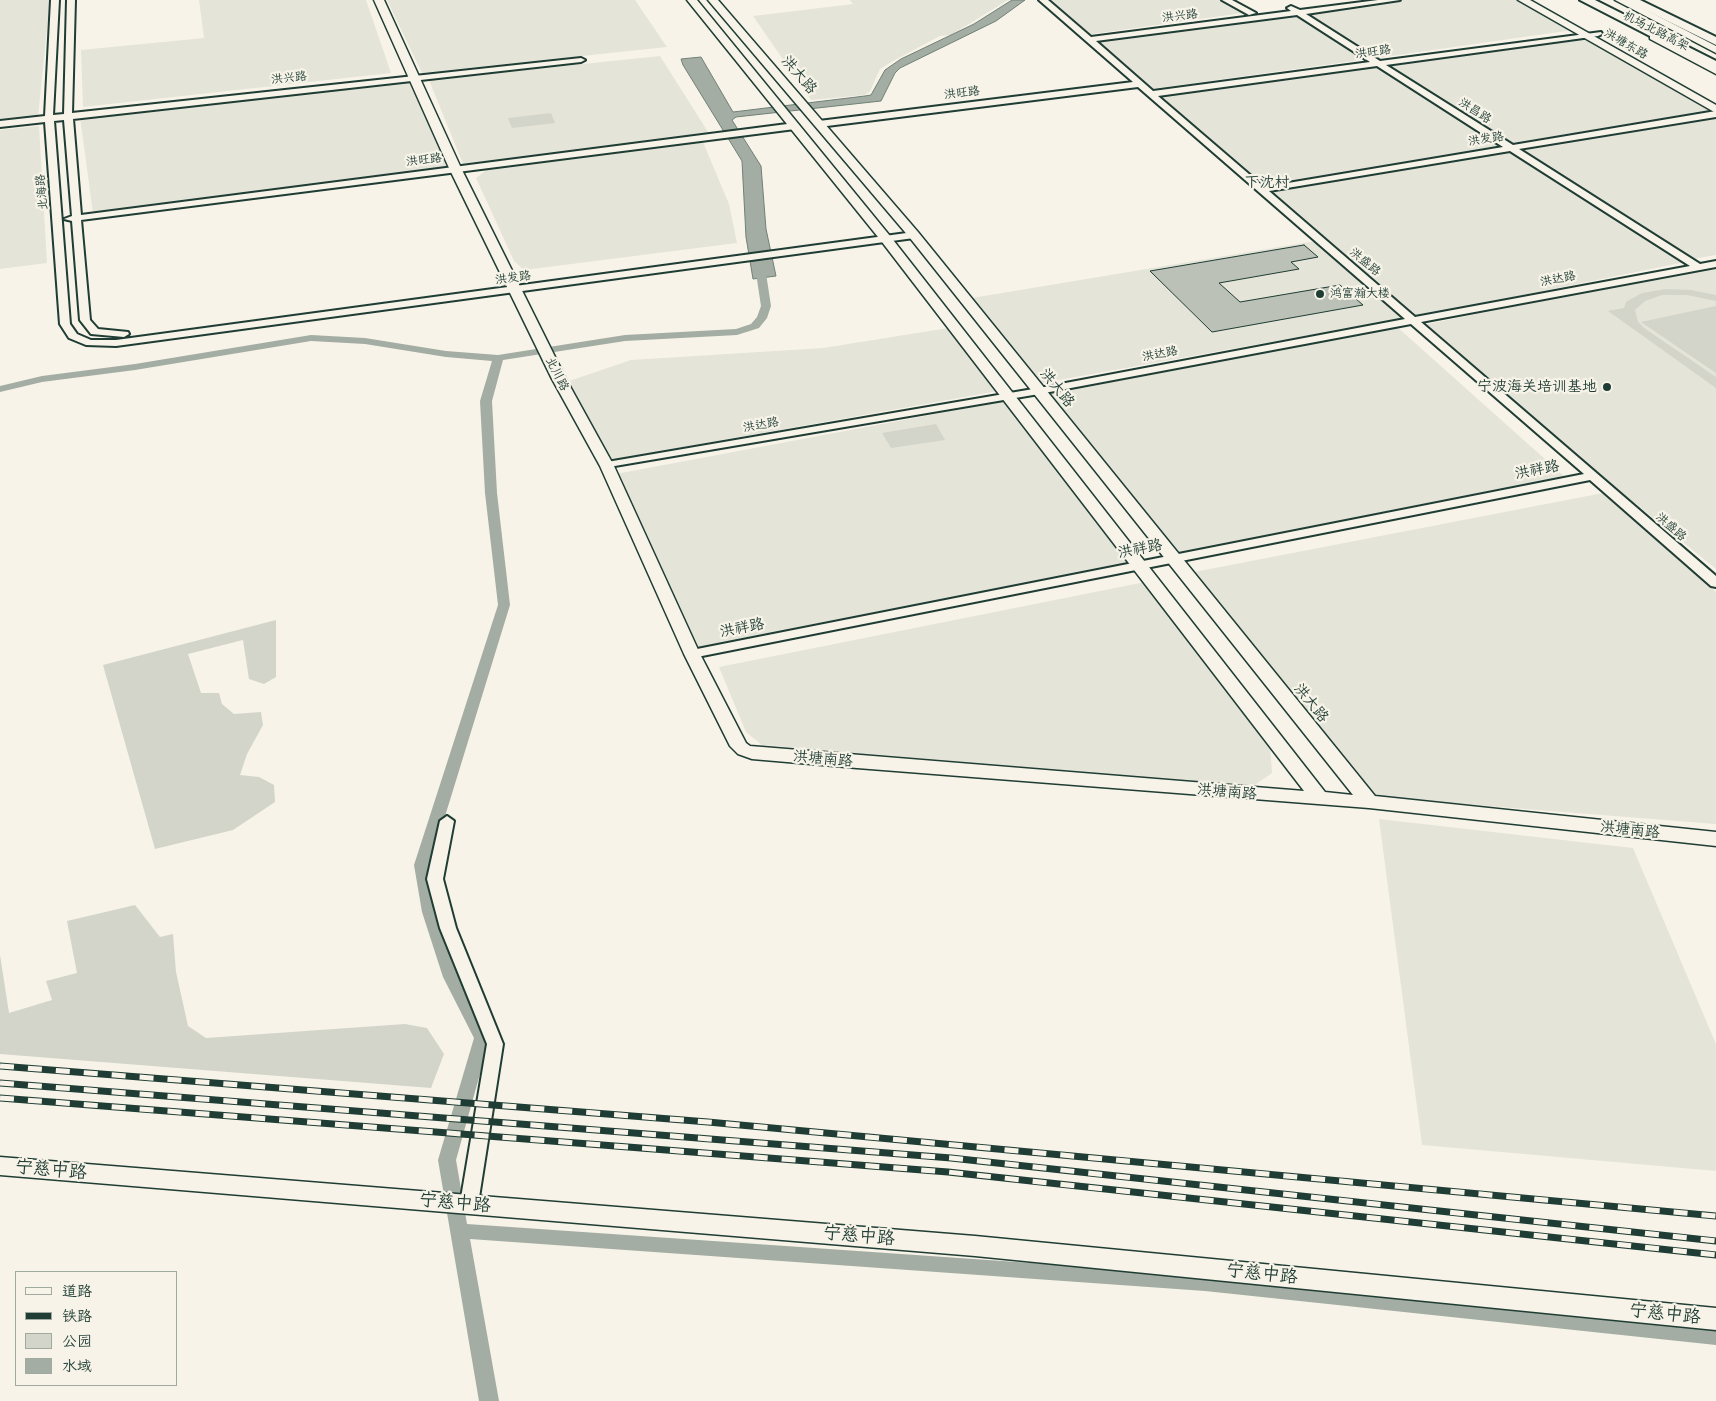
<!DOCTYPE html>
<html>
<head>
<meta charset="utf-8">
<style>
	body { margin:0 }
	#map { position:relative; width:1716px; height:1401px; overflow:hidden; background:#f7f3e8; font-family:"Comic Neue","LXGW WenKai TC",sans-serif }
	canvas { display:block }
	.legend { position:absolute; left:15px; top:1271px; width:162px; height:115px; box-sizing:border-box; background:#f7f3e8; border:1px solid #a1aaa0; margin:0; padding:6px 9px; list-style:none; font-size:15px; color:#1f3d34 }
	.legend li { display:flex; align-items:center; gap:10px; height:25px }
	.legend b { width:25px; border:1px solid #a1aaa0 }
</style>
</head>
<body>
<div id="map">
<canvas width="1716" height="1401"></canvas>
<ul class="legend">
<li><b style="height:6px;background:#f7f3e8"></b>道路</li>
<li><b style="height:6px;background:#1f3d34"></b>铁路</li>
<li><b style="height:14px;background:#d3d5ca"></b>公园</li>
<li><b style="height:14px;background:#a4ada3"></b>水域</li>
</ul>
</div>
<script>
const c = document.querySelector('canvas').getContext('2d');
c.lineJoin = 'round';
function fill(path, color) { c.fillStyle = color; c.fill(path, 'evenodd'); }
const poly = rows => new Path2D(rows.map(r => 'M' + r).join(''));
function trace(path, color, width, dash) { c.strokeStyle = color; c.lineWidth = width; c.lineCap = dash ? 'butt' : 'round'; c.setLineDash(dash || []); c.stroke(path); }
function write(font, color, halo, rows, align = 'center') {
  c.font = font + ' "Comic Neue","LXGW WenKai TC",sans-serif'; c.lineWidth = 4.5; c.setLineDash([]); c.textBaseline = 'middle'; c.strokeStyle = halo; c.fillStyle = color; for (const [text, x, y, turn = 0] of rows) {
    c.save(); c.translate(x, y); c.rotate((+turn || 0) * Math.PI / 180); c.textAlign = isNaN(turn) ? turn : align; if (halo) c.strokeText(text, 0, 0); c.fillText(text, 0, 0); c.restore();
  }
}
const built = poly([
	[0,0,50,0,38,116,0,120],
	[199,0,366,0,391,73,83,107,81,50,204,38],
	[387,0,635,0,667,47,422,73],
	[850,0,1008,0,951,35,940,36,893,61,880,69,870,91,865,95,811,100,753,16,853,4],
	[1050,0,1223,0,1243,13,1085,35],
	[1401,0,1521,0,1573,30,1377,58,1307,13],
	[1297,14,1368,59,1151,89,1095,40],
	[1585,36,1716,112,1514,145,1386,63],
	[660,56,710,135,463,164,429,80],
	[1377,65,1506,147,1266,187,1157,94],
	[408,79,450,166,93,213,80,117],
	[1716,117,1716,255,1693,259,1521,148],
	[39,126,47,263,0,269,0,130],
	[703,142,729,204,737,243,524,270,514,261,476,178,488,169],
	[1511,150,1685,262,1416,317,1270,191],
	[1315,241,1404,318,1042,383,972,298],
	[1716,265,1716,569,1599,474,1423,325],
	[1396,326,1564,476,1174,554,1044,393],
	[948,328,998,391,611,460,569,381,631,360,823,348],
	[1005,401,1128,563,697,650,616,474],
	[1603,493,1716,592,1716,824,1372,797,1189,573],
	[1145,582,1270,746,1272,773,1249,789,1060,770,762,745,746,732,719,667],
	[1379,819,1633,848,1716,1044,1716,1171,1422,1145]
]);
const green = poly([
	[551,113,555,123,512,128,508,118],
	[1666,289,1691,290,1716,295,1716,301,1687,295,1662,295,1645,301,1635,310,1638,322,1644,328,1716,377,1716,388,1608,311,1624,308,1626,302,1642,293],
	[1716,306,1716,373,1641,322],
	[936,424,945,440,891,448,882,433],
	[276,620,276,677,264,684,249,679,243,640,188,654,201,693,219,693,222,704,234,714,261,712,263,725,247,754,240,775,259,777,274,785,275,802,233,830,155,849,103,665],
	[135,905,160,937,173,934,176,972,188,1026,206,1038,405,1024,427,1028,444,1054,431,1088,0,1054,0,955,9,1013,52,1000,46,981,77,973,67,921]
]);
const water = poly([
	[1012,0,1025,0,996,21,900,68,895,73,881,101,763,114,736,117,732,120,761,166,766,229,776,276,753,279,746,237,742,161,683,65,681,59,701,57,733,112,865,96,871,95,885,70,901,59,974,24,1012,0]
]);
const canal = poly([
	[759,257,764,260,771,306,767,318,759,328,737,335,625,341,503,360,492,401,497,493,510,605,430,865,438,912,459,977,490,1038,456,1160,467,1224,1205,1275,1716,1329,1716,1345,1205,1291,470,1239,499,1401,479,1401,438,1160,474,1038,443,977,422,912,414,865,498,605,485,493,480,401,492,361,446,357,365,344,311,341,135,370,42,382,0,392,0,386,42,376,135,364,311,335,365,338,446,351,498,355,625,335,736,329,751,324,757,317,761,306,754,260,759,257]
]);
const building = poly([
	[1304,245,1318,257,1291,262,1299,269,1219,283,1240,302,1340,285,1363,305,1212,332,1150,271,1304,245]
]);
const minor = poly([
	[51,0,59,0,53,115,64,114,67,0,75,0,72,113,581,58,585,60,581,62,73,119,81,215,795,123,799,126,795,129,81,220,90,320,98,329,128,332,129,334,124,337,91,334,80,320,72,221,64,219,72,216,64,120,54,121,70,324,77,334,91,340,116,340,914,232,919,235,914,238,116,346,86,345,69,338,60,324,45,122,0,127,0,121,45,116,51,0],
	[1039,0,1048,0,1091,37,1291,11,1287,8,1291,6,1300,10,1378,0,1400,0,1306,14,1380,61,1601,32,1602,34,1598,36,1386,65,1513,145,1716,111,1716,117,1519,149,1700,264,1716,261,1716,267,1421,322,1716,576,1716,587,1711,586,1590,480,692,658,687,657,685,654,687,651,692,650,1584,474,1411,324,1039,394,603,468,603,464,607,462,1039,388,1405,319,1138,87,819,127,815,124,819,121,1133,82,1039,0],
	[1297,15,1370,62,1153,91,1096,41,1297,15],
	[1377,66,1503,147,1264,187,1158,96,1377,66],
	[1510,151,1690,266,1415,317,1269,191,1510,151],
	[1222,0,1232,0,1256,13,1249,15,1222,0],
	[447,816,454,821,443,879,456,928,503,1044,478,1204,475,1209,469,1212,463,1209,460,1204,487,1044,440,928,427,879,440,821,447,816]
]);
const major = poly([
	[374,0,384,0,461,168,566,379,614,466,700,654,746,743,750,746,1304,791,882,242,687,0,697,0,890,236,1325,792,1353,795,910,238,708,0,718,0,918,232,1375,796,1716,832,1716,846,1369,808,857,768,752,759,738,754,730,746,684,654,600,466,552,379,449,168,374,0],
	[1518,0,1530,0,1716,105,1716,113,1518,0],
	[1615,0,1627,0,1716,46,1716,53,1615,0],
	[1654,34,1716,67,1716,74,1650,39,1650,35,1654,34],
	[0,1157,975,1236,1716,1308,1716,1330,975,1256,0,1175,0,1157]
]);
const highway = poly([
	[1580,0,1595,0,1716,61,1716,70,1580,0],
	[1625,0,1640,0,1716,37,1716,45,1625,0]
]);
const rail = poly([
	[0,1066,708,1122,1716,1216],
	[0,1083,951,1158,1716,1241],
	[0,1098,948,1172,1716,1255]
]);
const markers = [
	[1320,294,5,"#1f3d34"],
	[1607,387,5,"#1f3d34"]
];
const farStreetnames = [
	["洪兴路",1180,16,-7],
	["机场北路高架",1656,31,27],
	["洪塘东路",1626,44,30],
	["洪旺路",1373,52,-8],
	["洪兴路",289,78,-6],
	["洪旺路",962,93,-7],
	["洪昌路",1475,111,33],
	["洪发路",1486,139,-9],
	["洪旺路",424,160,-7],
	["北海路",42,192,-95],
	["洪盛路",1365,262,40],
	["洪发路",513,278,-8],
	["洪达路",1558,279,-11],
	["洪达路",1160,354,-11],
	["北川路",557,374,63],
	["洪达路",761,425,-10],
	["洪盛路",1671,527,41]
];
const farPoinames = [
	["鸿富瀚大楼",1330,294]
];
const streetNames = [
	["洪大路",799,75,49],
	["洪大路",1057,388,51],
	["洪祥路",1537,470,-11],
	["洪祥路",1140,549,-11],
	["洪祥路",742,628,-11],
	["洪大路",1311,703,51],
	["洪塘南路",823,759,5],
	["洪塘南路",1227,792,5],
	["洪塘南路",1630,830,6]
];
const farQuarternames = [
	["下沈村",1267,183]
];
const poiNames = [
	["宁波海关培训基地",1597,387]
];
const nearStreetnames = [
	["宁慈中路",51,1170,5],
	["宁慈中路",455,1203,5],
	["宁慈中路",859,1236,5],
	["宁慈中路",1262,1274,6],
	["宁慈中路",1665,1314,6]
];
fill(built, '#e5e4d9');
fill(green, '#d3d5ca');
fill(water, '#a4ada3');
trace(water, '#6f8077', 1);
fill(canal, '#a4ada3');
fill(building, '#bbc1b6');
trace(building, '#1f3d34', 1);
trace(minor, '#1f3d34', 4);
trace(major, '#1f3d34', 3);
trace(highway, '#1f3d34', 4);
fill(minor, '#f7f3e8');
fill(major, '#f7f3e8');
fill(highway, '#f7f3e8');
trace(rail, '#1f3d34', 7);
trace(rail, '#f7f3e8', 5, [14]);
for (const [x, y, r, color] of markers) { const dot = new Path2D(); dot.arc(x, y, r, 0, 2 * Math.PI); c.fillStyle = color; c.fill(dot); trace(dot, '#f7f3e8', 2); }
write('12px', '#1f3d34', '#f7f3e8', farStreetnames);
write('12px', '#1f3d34', '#f7f3e8', farPoinames, 'left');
write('15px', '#1f3d34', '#f7f3e8', streetNames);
write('15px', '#1f3d34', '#f7f3e8', farQuarternames);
write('15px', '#1f3d34', '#f7f3e8', poiNames, 'right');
write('18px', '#1f3d34', '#f7f3e8', nearStreetnames);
</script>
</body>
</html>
